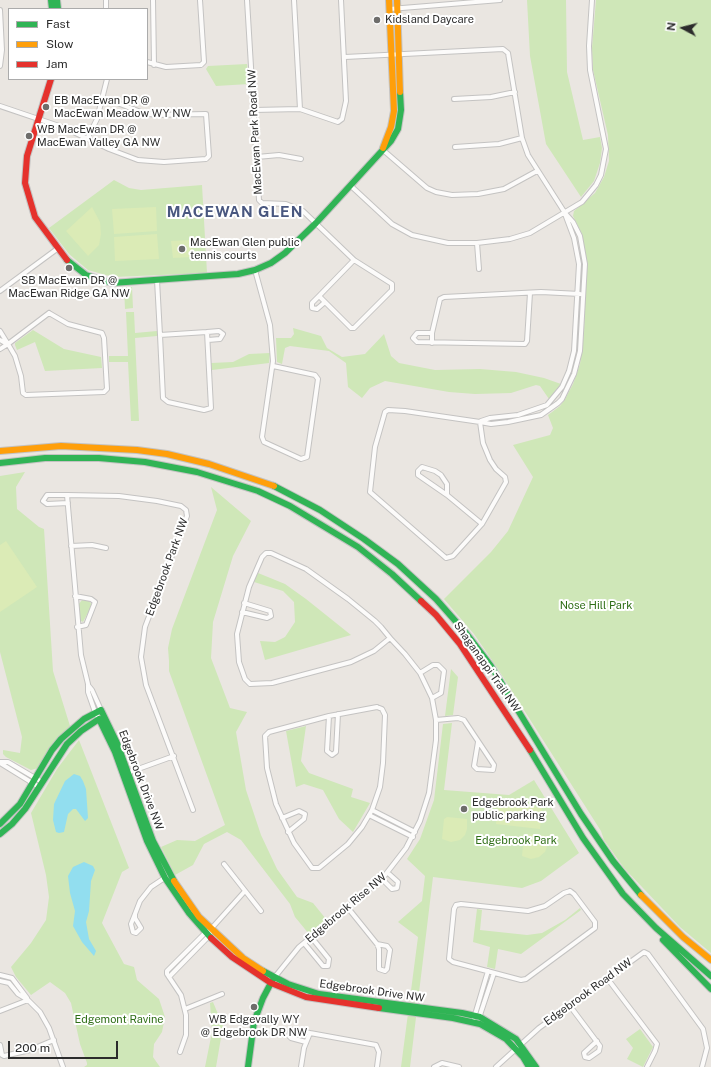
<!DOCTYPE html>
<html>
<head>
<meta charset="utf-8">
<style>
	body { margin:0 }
	#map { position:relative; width:711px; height:1067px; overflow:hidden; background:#eae6e1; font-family:"Public Sans",sans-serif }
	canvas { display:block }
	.legend { position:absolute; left:8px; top:8px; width:140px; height:72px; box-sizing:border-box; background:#fff; border:1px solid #ababab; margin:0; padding:5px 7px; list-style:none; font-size:12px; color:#2c2c2c }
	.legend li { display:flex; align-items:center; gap:8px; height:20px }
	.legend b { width:20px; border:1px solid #ababab }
	.north { position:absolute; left:663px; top:8px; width:40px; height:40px; -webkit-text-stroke:3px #fff; paint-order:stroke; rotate:277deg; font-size:11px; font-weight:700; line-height:16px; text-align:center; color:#2c2c2c }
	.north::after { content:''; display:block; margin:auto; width:14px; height:18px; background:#2c2c2c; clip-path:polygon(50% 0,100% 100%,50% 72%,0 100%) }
	.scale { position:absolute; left:8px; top:1041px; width:110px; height:18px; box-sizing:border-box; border:2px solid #2c2c2c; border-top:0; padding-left:5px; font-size:12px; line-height:14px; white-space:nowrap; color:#2c2c2c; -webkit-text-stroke:3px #fff; paint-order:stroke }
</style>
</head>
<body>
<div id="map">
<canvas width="711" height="1067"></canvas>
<ul class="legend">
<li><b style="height:5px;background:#30b455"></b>Fast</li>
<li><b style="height:5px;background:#ff9f0a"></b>Slow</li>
<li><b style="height:5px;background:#e5322d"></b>Jam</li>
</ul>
<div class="north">N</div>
<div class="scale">200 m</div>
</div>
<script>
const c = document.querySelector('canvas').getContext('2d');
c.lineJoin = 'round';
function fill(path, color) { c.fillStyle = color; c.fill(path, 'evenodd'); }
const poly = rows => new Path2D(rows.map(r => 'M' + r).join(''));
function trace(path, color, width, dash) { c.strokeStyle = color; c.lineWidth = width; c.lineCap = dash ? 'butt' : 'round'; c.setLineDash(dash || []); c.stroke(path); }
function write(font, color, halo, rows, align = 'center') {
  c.font = font + ' "Public Sans",sans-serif'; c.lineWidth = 4; c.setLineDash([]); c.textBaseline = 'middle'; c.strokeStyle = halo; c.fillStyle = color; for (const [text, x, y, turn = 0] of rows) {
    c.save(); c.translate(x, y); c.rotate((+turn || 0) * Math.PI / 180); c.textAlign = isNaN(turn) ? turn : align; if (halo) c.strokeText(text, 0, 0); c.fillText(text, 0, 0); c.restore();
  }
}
const green = poly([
	[527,0,566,0,567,72,583,140,600,137,602,148,600,163,594,181,581,197,546,144,530,56],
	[596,0,711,0,711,953,680,927,624,868,604,840,601,831,494,663,474,634,444,599,491,552,508,531,533,477,513,445,550,435,553,428,548,415,560,406,565,399,573,384,580,364,584,333,586,258,581,232,573,216,574,211,595,193,604,177,609,161,608,135,593,70,592,48],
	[247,64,249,84,216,86,206,69,208,66],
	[114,180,129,188,141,190,202,185,207,273,113,277,88,270,69,254,49,228],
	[132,287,133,308,125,309,124,288],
	[126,312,134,312,135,333,157,331,157,336,135,338,139,421,131,421,128,362,109,362,109,356,128,356],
	[293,328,321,336,327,348,342,357,365,354,384,334,391,356,399,363,435,370,480,369,516,372,544,378,561,384,549,399,540,386,536,385,511,393,475,394,449,392,385,381,370,388,362,398,348,387,346,363,329,351,290,346,285,348,282,364,277,362,276,338,291,338,294,334],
	[33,330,64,349,101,357,102,368,45,371,35,342,17,350,15,345,15,343],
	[270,353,269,363,212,370,211,363,233,362,249,354],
	[25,472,16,487,17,509,39,527,44,529,53,671,70,726,55,741,38,768,31,770,6,757,3,754,3,750,20,753,22,737,0,652,0,476],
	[211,487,251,521,233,556,213,622,211,658,230,708,247,712,236,732,246,790,261,835,277,869,297,897,313,903,326,919,309,934,295,917,290,904,241,840,227,832,204,844,193,865,175,875,161,847,177,840,195,841,225,825,169,671,169,661,168,648,172,629,217,510],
	[258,573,285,584,306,599,351,635,265,660,260,641,275,642,285,637,295,622,294,602,283,591,254,582],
	[82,600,89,601,92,605,83,622,79,620,78,605],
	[451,669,458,677,453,715,445,716],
	[452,723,444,790,509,795,534,780,579,853,541,881,522,888,433,877,410,1067,401,1067,418,937,398,922,422,901,425,876,407,859,420,839,434,800,443,724],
	[306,726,301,761,309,773,353,789,351,797,370,803,353,832,339,819,323,790,304,784,296,787,286,731],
	[79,740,129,868,122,872,102,923,124,964,134,967,137,980,159,999,165,1017,162,1032,154,1044,153,1057,160,1067,84,1067,87,1065,87,1063,80,1044,71,1003,65,993,50,982,31,995,16,977,11,967,31,943,46,920,49,897,46,875,31,813,57,769],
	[580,908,581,910,521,954,498,949,495,969,487,967,490,947,473,942,477,909,482,910,480,930,527,935,542,933,565,920],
	[213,1002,223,1026,216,1067,205,1067,212,1032,210,1003],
	[640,1029,653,1047,643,1067,627,1059,633,1048,626,1039]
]);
const pitch = poly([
	[92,207,100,222,101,234,99,245,88,256,66,231],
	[156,207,157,231,114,234,112,209],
	[157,234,159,259,115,261,114,237],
	[191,240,192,257,173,258,171,241],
	[6,541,37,587,0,612,0,545],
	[498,803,542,808,540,829,496,824],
	[447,817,467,819,467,829,465,835,460,840,451,842,442,839,444,819],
	[526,834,546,836,547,846,545,852,539,857,531,859,522,856,524,836]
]);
const water = poly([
	[74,774,80,776,83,781,86,789,88,818,85,821,76,809,73,809,68,814,64,832,59,833,56,832,53,820,54,804,65,781],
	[84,862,93,866,95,870,91,881,89,911,86,922,89,939,96,951,94,956,82,942,73,926,75,911,70,893,68,876,73,867]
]);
const street = poly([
	[106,0,106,9],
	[153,0,154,65],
	[247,0,259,200,262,203,286,204,303,211,354,260],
	[294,0,300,109],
	[390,9,500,0],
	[0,10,2,50,0,66],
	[345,57,503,49,508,53,522,138,528,155,565,213,573,222,580,236,585,264,580,351,574,374,562,399,558,403,541,415,508,422,491,424,480,422,405,411,388,410,385,412,375,447,370,492,446,558,453,556,482,524,506,482,505,477,496,469,490,460,483,443,480,422],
	[147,62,166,67,201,65,204,62,200,0],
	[454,99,491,97,515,92],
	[0,106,65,128,109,149,138,160,164,162,206,159,209,156,206,114,155,115,141,112,104,98],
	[254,110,300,109,338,122,342,119,346,101,341,0],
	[87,139,97,119,107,79],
	[455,147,499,144,522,138],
	[383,150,427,188,436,192,452,195,478,194,504,189,537,171],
	[257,157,279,155,301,159],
	[351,186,392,224,412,235,448,243,477,243,510,239,530,233,582,202,596,185,601,175,606,149,590,70,589,46,592,0],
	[477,243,479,269],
	[354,260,392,284,392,290,354,328,351,328,319,296,354,260],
	[255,270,270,325,273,361,262,437,264,442,301,459,307,457,318,379,315,375,273,366],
	[157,280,160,335,163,398,168,402,204,410,211,408,207,332,160,335],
	[0,291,57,249],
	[319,296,312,303,312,308,317,309,325,302],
	[49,313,68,324,102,333,104,338,107,389,104,392,26,395,23,393,21,376,15,356,8,344,49,313],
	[0,331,8,344],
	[207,332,219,331,223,334,220,339,208,340],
	[432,333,417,333,413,338,417,342,525,344,527,341,530,293],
	[0,340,7,344],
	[432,343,432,333,440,299,444,297,541,292,580,294],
	[0,349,8,344],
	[481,421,490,418,518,415,547,405,562,387,569,371,574,351,579,264,574,238,565,214],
	[67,495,47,495,43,501,47,504,68,503],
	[447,495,447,484,441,475,435,471,422,467,418,471,418,475,447,495,482,524],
	[71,546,92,545,106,548],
	[75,596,91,599,95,602,86,625,77,627],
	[242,612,267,618,271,616,270,611,244,603],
	[420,673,433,665,438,665,444,671,441,693,432,698],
	[88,685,92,690,101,710],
	[377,707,382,709,385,715,383,763,380,787,372,810,362,827,348,844,319,868,312,868,294,843,276,804,267,768,265,736,269,732,329,716,377,707],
	[329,716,327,751,332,755,336,752,338,714],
	[100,718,99,719,95,712,88,692,88,684,81,655,67,495,119,496,157,501,181,506,186,510,187,516,145,627,141,657,146,685,193,810],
	[436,720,458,718,464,720,494,765,493,770,477,769,474,766,478,742],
	[0,762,8,762,42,782],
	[0,763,39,787],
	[127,773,174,756],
	[372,810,415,832],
	[369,815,413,837],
	[282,818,299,811,305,814,304,819,288,832],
	[224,864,261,911],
	[382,879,392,889,397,888,398,882,388,873],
	[570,891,574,894,595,922,595,928,526,979,521,980,453,962,449,959,454,909,456,905,461,904,528,911,545,906,564,893,570,891],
	[348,908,377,944,379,949,379,969,385,971,387,969,390,950,387,946,377,944],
	[135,914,135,918,141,928,136,933,133,932,131,924,135,914,140,901,151,887,166,877],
	[304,943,323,966,328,966,329,959,312,938],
	[0,975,12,978,27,998],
	[169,977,209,936,211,929,245,891],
	[274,978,299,947,382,879,406,848,420,821,429,793,436,740,436,720,432,698,420,673,405,654,390,638,381,627,375,621,348,599,306,569,271,553,266,553,262,557,249,587,237,634,239,662,245,679,250,684,272,683,351,662,374,651,390,638],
	[607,978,657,1044,655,1051,647,1067],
	[0,981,9,983,18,994,28,1000,40,1012,49,1028,63,1067],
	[570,1006,600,1046,599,1051,589,1058,585,1057,584,1053,597,1041],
	[185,1009,222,994],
	[0,1011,28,1000],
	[474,1018,488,971],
	[479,1018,494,973],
	[306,1042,291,1038,289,1036,290,1032,294,1030,310,1033],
	[0,1045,2,1055,4,1056,30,1050,54,1040],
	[180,1052,186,1035,186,1015,181,995,167,974,167,971,207,931],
	[301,1067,304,1048,310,1033,376,1045,379,1052,377,1067],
	[434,1067,442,1063,459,1067],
	[496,1067,539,1028,644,952,648,954,703,1029,707,1048,702,1067]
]);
const fast = poly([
	[51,0,52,9],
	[57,0,58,9],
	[67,260,86,275,112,283,238,274,255,270,271,263,285,253,316,223,391,141,398,129,401,110,400,92],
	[0,463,45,458,99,458,145,462,197,472,258,491,290,506,358,547,392,574,421,601],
	[274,486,320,510,364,539,398,564,436,599,466,633,491,666,581,814,613,861,641,895],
	[530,750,583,838,623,894,656,928,711,976],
	[0,824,20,804,52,750,61,739,84,719,101,710,117,743,153,841,174,881],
	[0,834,12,824,25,809,67,744,81,731,99,719,115,752,147,841,165,878,189,913,211,938],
	[663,940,711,989],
	[263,971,288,984,319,994,462,1013,480,1017,516,1039,536,1067],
	[379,1008,453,1018,480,1024,506,1039,523,1057,529,1067],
	[248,1067,254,1022,263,998,272,981]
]);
const slow = poly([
	[397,0,400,92],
	[383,148,391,127,394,111,389,0],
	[0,451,61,446,137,450,167,454,209,464,274,486],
	[174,881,199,917,243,958,263,971],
	[641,895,683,937,711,960]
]);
const jam = poly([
	[51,79,27,156,25,183,35,217,67,260],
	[421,601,436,615,460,644,530,750],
	[211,938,232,957,271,983,306,997,379,1008]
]);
const markers = [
	[377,20,4,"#6e6d6b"],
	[46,107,4,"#6e6d6b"],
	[29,136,4,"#6e6d6b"],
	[182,249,4,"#6e6d6b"],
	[69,268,4,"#6e6d6b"],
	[464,809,4,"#6e6d6b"],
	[254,1007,4,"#6e6d6b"]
];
const poiNames = [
	["Kidsland Daycare",385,20],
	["EB MacEwan DR @",54,101],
	["MacEwan Meadow WY NW",54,114],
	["WB MacEwan DR @",37,130],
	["MacEwan Valley GA NW",37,143],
	["MacEwan Glen public",190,243],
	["tennis courts",190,256],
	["SB MacEwan DR @",69,281,"center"],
	["MacEwan Ridge GA NW",69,294,"center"],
	["Edgebrook Park",472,803],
	["public parking",472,816],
	["WB Edgevally WY",254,1020,"center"],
	["@ Edgebrook DR NW",254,1033,"center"]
];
const streetNames = [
	["MacEwan Park Road NW",255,132,-93],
	["Edgebrook Park NW",167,567,-70],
	["Shaganappi Trail NW",487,667,55],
	["Edgebrook Drive NW",141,780,69],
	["Edgebrook Rise NW",346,908,-40],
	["Edgebrook Drive NW",372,991,8],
	["Edgebrook Road NW",588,992,-36]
];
const parkNames = [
	["Nose Hill Park",596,606],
	["Edgebrook Park",516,841],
	["Edgemont Ravine",119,1020]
];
const districtNames = [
	["MACEWAN GLEN",235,212]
];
fill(green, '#cfe7b8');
fill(pitch, '#dbebb6');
fill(water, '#92deef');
trace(street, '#c4c3c2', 6);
trace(fast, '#c4c3c2', 8);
trace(slow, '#c4c3c2', 8);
trace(jam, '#c4c3c2', 8);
trace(street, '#fcfbfa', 4);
trace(fast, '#30b455', 6);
trace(slow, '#ff9f0a', 6);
trace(jam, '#e5322d', 6);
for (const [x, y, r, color] of markers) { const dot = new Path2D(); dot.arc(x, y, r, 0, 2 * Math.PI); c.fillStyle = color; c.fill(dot); trace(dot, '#fff', 1.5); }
write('11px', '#2c2c2c', '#fff', poiNames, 'left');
write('11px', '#2c2c2c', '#fff', streetNames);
write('11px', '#2f6e17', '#fff', parkNames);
c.letterSpacing = '1px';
write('bold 15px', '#49577f', '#fff', districtNames);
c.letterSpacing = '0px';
</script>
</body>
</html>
